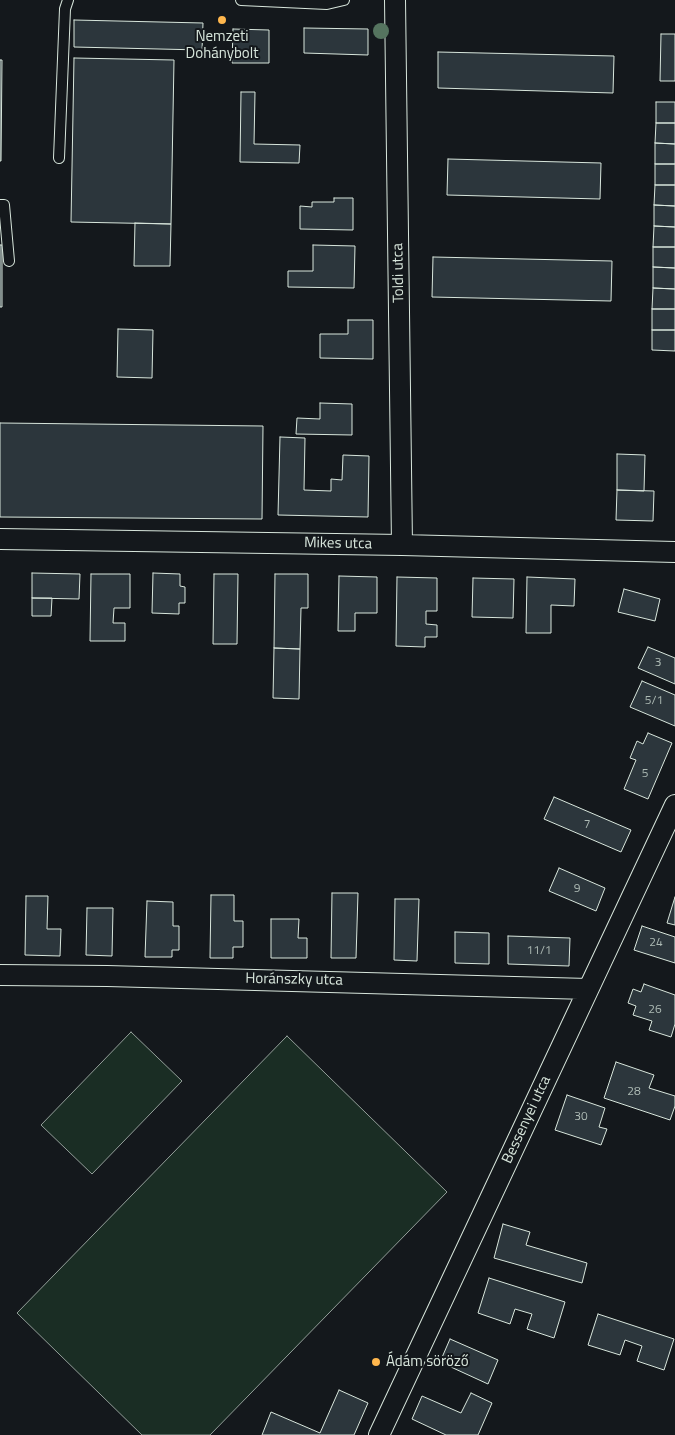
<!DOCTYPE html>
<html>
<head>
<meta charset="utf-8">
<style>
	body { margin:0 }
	canvas { display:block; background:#14181c }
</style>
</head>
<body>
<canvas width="675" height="1435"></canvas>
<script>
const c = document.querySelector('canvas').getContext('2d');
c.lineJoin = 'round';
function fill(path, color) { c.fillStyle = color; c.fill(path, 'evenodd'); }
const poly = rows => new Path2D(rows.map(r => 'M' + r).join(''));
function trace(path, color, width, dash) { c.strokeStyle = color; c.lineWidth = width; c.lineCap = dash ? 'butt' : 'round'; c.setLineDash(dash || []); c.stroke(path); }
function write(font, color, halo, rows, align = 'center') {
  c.font = font + ' "Titillium Web",sans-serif'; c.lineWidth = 4; c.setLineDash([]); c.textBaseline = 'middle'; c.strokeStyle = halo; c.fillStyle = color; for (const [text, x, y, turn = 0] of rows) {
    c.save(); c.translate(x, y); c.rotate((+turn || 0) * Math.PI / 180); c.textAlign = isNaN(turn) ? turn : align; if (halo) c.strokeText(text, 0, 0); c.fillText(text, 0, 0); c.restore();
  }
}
const green = poly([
	[131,1032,182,1081,92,1174,41,1125,131,1032],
	[287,1036,447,1192,210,1435,142,1435,17,1313,287,1036]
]);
const building = poly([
	[74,20,203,23,202,50,74,47,74,20],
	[304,28,368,29,368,55,304,53,304,28],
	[233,29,269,30,269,63,232,63,233,29],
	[661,34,675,34,675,81,660,81,661,34],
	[438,52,614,56,613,93,438,88,438,52],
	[74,58,174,60,171,224,71,222,74,58],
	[0,60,2,60,1,161,0,161,0,60],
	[241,92,255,92,254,144,300,145,299,163,240,162,241,92],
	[656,102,675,102,675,123,656,123,656,102],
	[656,123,675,123,675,144,655,143,656,123],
	[655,143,675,144,675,164,655,164,655,143],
	[448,159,601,163,600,199,447,195,448,159],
	[655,164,675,164,675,185,655,185,655,164],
	[655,185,675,185,675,206,654,205,655,185],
	[334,198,353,198,353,230,300,229,300,206,312,207,312,202,334,202,334,198],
	[654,205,675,206,675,227,654,226,654,205],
	[135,223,171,224,170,266,134,266,135,223],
	[654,226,675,227,675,247,653,247,654,226],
	[0,245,2,245,2,307,0,307,0,245],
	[313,245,355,246,354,288,288,287,288,271,313,271,313,245],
	[653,247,675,247,675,268,653,267,653,247],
	[433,257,612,261,611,301,432,297,433,257],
	[653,267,675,268,675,289,653,288,653,267],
	[653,288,675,289,675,309,652,309,653,288],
	[652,309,675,309,675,330,652,330,652,309],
	[348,320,373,320,373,359,320,358,320,334,348,334,348,320],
	[118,329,153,330,152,378,117,377,118,329],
	[652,330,675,330,675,351,652,350,652,330],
	[320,403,352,404,352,435,296,434,297,418,320,419,320,403],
	[0,423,263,426,262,519,0,517,0,423],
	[280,437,305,438,304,490,331,491,331,479,342,480,343,455,369,456,368,517,278,515,280,437],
	[617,454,645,455,644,491,617,490,617,454],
	[617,490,654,491,653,521,616,520,617,490],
	[32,573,80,574,79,599,32,598,32,573],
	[153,573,180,574,180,586,185,587,185,603,179,603,179,614,152,613,153,573],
	[91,574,130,574,130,608,114,608,113,623,125,623,125,641,90,641,91,574],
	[214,574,238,574,237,644,213,644,214,574],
	[275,574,308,574,308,608,301,608,300,649,274,648,275,574],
	[339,576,377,577,377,613,355,613,355,631,338,631,339,576],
	[397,577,437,578,437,611,426,611,426,624,437,625,437,637,425,637,425,647,396,646,397,577],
	[527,577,575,579,574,606,551,605,551,633,526,633,527,577],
	[473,578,514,579,513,618,472,617,473,578],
	[624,589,660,599,655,621,618,612,624,589],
	[32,598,52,598,51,616,32,616,32,598],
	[648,647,675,658,675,684,638,668,648,647],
	[274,648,300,649,299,699,273,698,274,648],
	[642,681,675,695,675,726,630,707,642,681],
	[648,733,672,743,648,799,624,789,636,760,630,758,637,741,643,744,648,733],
	[554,797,631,830,621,852,544,819,554,797],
	[559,868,605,888,596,911,549,891,559,868],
	[332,893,358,893,356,958,331,958,332,893],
	[211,895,234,895,234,921,243,921,243,947,233,947,233,958,210,958,211,895],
	[26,896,48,896,47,929,61,929,60,956,25,955,26,896],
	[675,897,675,925,667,923,675,897],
	[395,899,419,899,417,961,394,960,395,899],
	[147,901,173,902,173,926,179,926,179,950,172,950,172,957,145,957,147,901],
	[87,908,113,908,112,956,86,955,87,908],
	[271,919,299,919,298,938,307,938,307,958,271,958,271,919],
	[642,926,675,937,675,963,634,950,642,926],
	[455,932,489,933,489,964,455,963,455,932],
	[508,936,570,938,569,966,508,964,508,936],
	[644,984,675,995,675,1024,671,1037,649,1030,652,1021,633,1015,636,1006,628,1003,633,989,641,992,644,984],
	[616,1062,654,1075,649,1088,675,1096,675,1106,670,1120,604,1098,616,1062],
	[567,1095,605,1108,599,1127,607,1129,601,1145,555,1130,567,1095],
	[503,1224,530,1232,526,1245,587,1263,582,1283,494,1258,503,1224],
	[489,1278,565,1302,554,1338,527,1329,532,1314,515,1309,510,1324,478,1313,489,1278],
	[598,1314,674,1339,664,1370,637,1361,642,1346,625,1340,620,1355,588,1345,598,1314],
	[450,1339,498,1360,488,1384,440,1362,450,1339],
	[339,1390,368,1403,354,1435,262,1435,271,1412,320,1433,339,1390],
	[471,1393,492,1403,478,1435,446,1435,412,1419,422,1396,461,1413,471,1393]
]);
const service = poly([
	[241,0,327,4,344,0],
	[59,158,65,9,68,0],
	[0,205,4,205,9,261]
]);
const minor = poly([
	[395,0,402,545],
	[0,539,402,545,675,552],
	[0,975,107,976,588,989],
	[379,1435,675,805]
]);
const trees = [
	[381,31]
];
const markers = [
	[222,20,5,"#ffb74d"],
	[376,1362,5,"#ffb74d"]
];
const numberNames = [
	["3",658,663],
	["5/1",654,701],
	["5",645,774],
	["7",587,825],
	["9",577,889],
	["24",656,943],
	["11/1",539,951],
	["26",655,1010],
	["28",634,1092],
	["30",581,1117]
];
const poiNames = [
	["Nemzeti",222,37],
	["Dohánybolt",222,54],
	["Ádám söröző",386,1362,"left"]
];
const streetNames = [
	["Toldi utca",399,273,-91],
	["Mikes utca",338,544,1],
	["Horánszky utca",294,980,1],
	["Bessenyei utca",527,1120,-65]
];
fill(green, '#1a2d24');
trace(green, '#939e99', 1);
fill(building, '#2c363c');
trace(building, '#d8e6dc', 1);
trace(service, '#d8e6dc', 12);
trace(minor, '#d8e6dc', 22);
trace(service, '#14181c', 10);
trace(minor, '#14181c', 20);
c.fillStyle = '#55745f';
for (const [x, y] of trees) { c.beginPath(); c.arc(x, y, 8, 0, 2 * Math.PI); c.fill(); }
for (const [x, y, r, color] of markers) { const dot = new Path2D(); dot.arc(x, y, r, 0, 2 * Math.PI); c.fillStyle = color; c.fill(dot); trace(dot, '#14181c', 2); }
write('12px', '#adbab4', null, numberNames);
write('15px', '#d8e6dc', '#14181c', poiNames);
write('15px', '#d8e6dc', '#14181c', streetNames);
</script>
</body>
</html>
